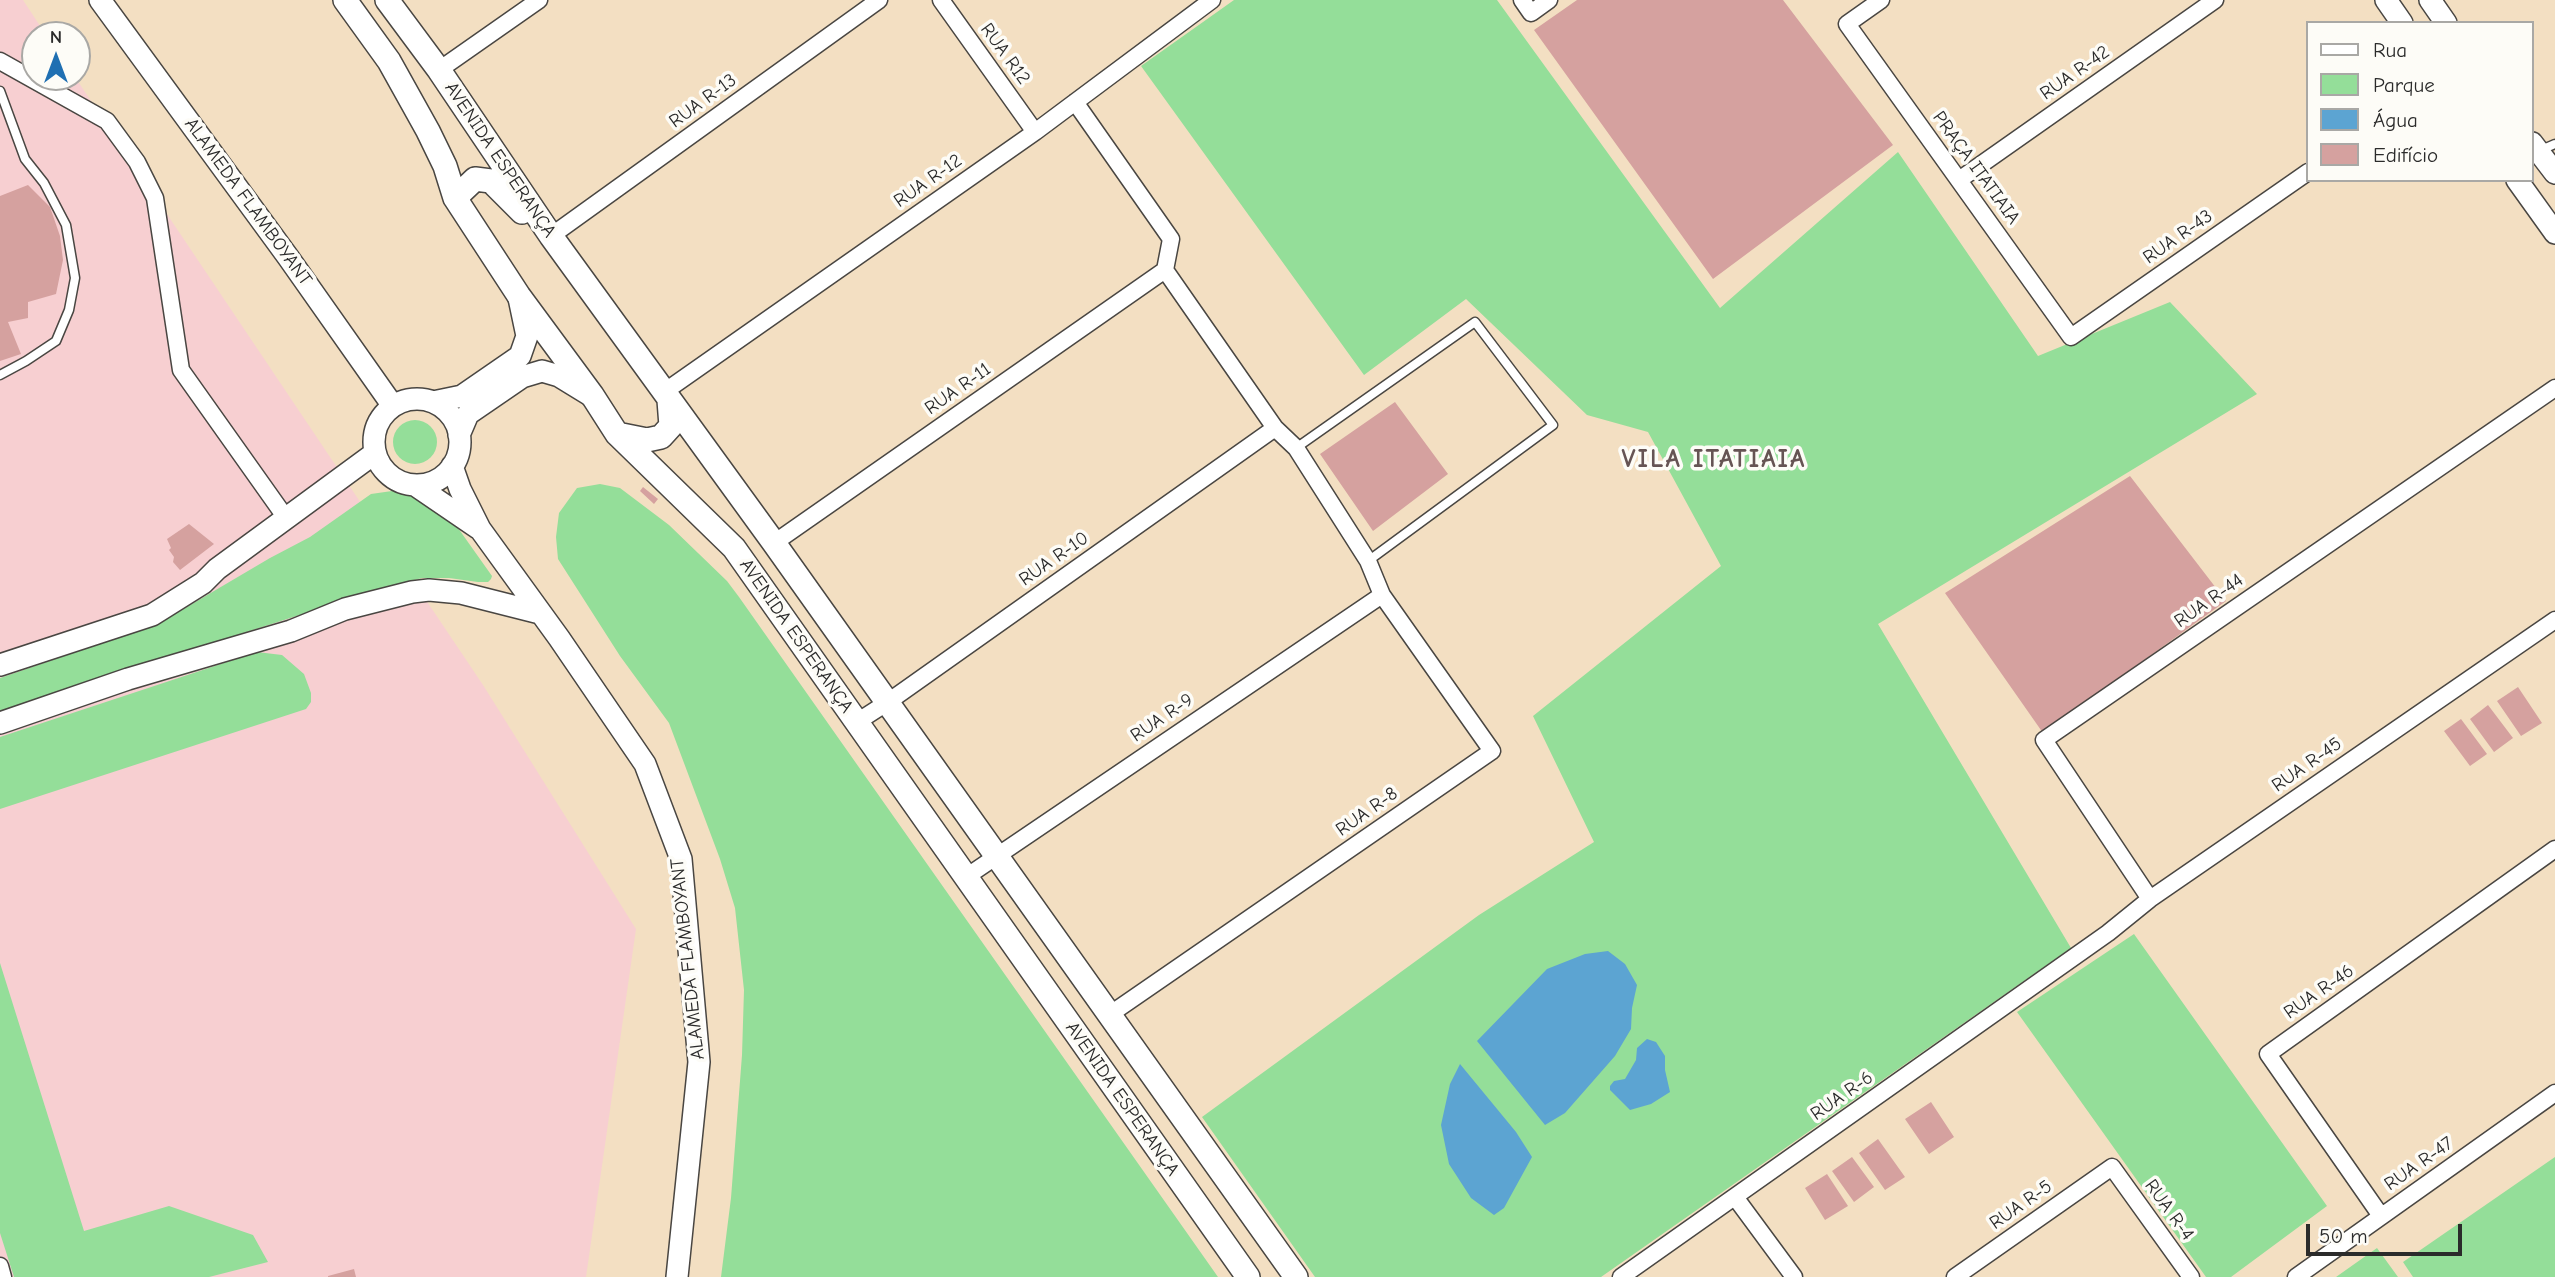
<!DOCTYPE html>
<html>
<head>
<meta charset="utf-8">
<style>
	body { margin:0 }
	#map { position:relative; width:2555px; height:1277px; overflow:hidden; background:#f3dfc2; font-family:"Comic Neue",sans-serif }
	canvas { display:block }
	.legend { position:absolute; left:2306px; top:21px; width:228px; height:161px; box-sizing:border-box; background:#fdfcf7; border:2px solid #a9a8a5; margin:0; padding:9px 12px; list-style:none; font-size:21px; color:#2b2b2b }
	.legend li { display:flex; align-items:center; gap:14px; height:35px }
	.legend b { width:35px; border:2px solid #a9a8a5 }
	.north { position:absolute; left:21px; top:21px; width:70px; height:70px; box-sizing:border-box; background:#fdfcf7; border:2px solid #a9a8a5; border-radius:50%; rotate:0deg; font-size:19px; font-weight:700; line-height:28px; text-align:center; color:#2b2b2b }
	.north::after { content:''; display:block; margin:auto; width:24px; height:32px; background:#1f6fb2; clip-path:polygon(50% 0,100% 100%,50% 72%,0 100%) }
	.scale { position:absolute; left:2306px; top:1224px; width:156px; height:32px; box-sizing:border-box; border:4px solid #2b2b2b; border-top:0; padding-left:9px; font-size:21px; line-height:24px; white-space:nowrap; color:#2b2b2b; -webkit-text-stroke:5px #fdfcf7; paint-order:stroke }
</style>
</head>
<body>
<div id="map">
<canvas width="2555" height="1277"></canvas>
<ul class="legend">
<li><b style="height:9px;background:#fff"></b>Rua</li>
<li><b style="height:19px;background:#94de99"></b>Parque</li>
<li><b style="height:19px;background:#5ca4d2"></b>Água</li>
<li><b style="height:19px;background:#d5a19f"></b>Edifício</li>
</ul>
<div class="north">N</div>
<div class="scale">50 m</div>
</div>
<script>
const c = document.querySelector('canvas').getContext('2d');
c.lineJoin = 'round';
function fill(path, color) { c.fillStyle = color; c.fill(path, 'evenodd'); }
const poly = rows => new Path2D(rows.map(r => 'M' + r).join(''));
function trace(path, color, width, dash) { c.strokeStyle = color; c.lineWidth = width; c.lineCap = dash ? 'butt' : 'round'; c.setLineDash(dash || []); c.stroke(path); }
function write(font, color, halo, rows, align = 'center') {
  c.font = font + ' "Comic Neue",sans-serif'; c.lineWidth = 7; c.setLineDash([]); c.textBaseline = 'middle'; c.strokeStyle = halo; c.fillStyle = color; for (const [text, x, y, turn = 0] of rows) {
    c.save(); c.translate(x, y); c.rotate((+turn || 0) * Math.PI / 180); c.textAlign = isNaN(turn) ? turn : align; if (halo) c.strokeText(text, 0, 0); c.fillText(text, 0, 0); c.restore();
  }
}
const built = poly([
	[0,0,23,0,46,35,35,35,35,77,75,77,483,685,636,929,586,1277,0,1277]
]);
const green = poly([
	[1234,0,1497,0,1720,308,1898,152,2038,356,2170,302,2257,394,1878,624,2071,948,1601,1277,1315,1277,1202,1117,1479,915,1594,842,1533,716,1721,566,1648,432,1587,415,1466,299,1364,375,1141,66],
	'393 442a22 22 0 1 1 44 0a22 22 0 1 1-44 0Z',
	[600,484,620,488,669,525,727,581,739,597,1218,1277,721,1277,731,1198,742,1055,744,990,735,908,720,859,669,723,620,656,558,559,556,537,559,513,577,488],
	[392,491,415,496,458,528,492,576,491,579,488,582,478,582,449,578,422,578,384,588,0,711,0,678,158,624,270,558,310,537,371,494],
	[257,652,282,655,304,674,311,693,311,702,306,709,0,809,0,737],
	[2134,934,2327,1206,2231,1277,2206,1277,2017,1012],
	[0,963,84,1231,169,1206,253,1235,268,1262,209,1277,14,1277,0,1233],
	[2555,1157,2555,1277,2413,1277,2403,1262],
	[2377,1248,2398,1277,2336,1277]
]);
const water = poly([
	[1608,951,1625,964,1637,985,1632,1008,1631,1029,1615,1056,1565,1113,1545,1125,1477,1041,1547,969,1585,954],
	[1647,1039,1656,1042,1665,1056,1665,1070,1670,1092,1651,1104,1630,1110,1610,1090,1610,1086,1614,1081,1625,1079,1636,1060,1637,1048],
	[1460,1064,1516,1132,1532,1157,1504,1208,1494,1215,1471,1198,1449,1164,1441,1125,1450,1084]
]);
const building = poly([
	[1577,0,1783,0,1893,145,1713,279,1534,30],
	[28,185,50,207,60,236,63,260,56,294,28,302,28,318,8,322,21,354,0,361,0,196],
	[1395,402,1448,474,1373,531,1320,454],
	[2130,476,2226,601,2043,733,1945,593],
	[643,487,658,499,654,504,640,491],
	[189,524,214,544,180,570,173,562,174,557,169,550,171,548,167,539],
	[2518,687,2542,723,2521,736,2497,701],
	[2488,705,2513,738,2494,752,2470,719],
	[2461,719,2487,754,2470,766,2444,731],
	[1931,1102,1954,1137,1929,1154,1905,1119],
	[1878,1139,1905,1177,1885,1190,1859,1153],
	[1852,1157,1874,1187,1854,1202,1832,1171],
	[1827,1174,1848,1206,1825,1220,1805,1188],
	[354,1269,356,1277,328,1277,328,1276]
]);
const service = poly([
	[0,91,25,159,44,183,66,225,75,278,69,310,56,341,26,361,0,375],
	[2541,150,2555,144],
	[1296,448,1475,322,1553,425,1368,561]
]);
const minor = poly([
	[941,0,1035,132],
	[1522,0,1531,13,1549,0],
	[1881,0,1847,24,2071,337,2308,172],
	[0,61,107,121,137,162,155,198,181,370,286,518],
	[439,70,539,0],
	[1075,102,1171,239,1165,270,1275,428,1296,448,1368,561,1382,595,1492,751,1109,1015],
	[1959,180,2215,0],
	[551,236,879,0],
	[664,392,1035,132,1212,0],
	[774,543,1165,270],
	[857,722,888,702,1275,428],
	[966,877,1382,595],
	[2150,899,2044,740,2555,388],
	[1735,1197,1794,1277],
	[2381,1216,2268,1054,2555,849],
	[0,1266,3,1277],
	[1621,1277,2108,933,2150,899,2555,620],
	[1955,1277,2112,1167,2191,1277],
	[2296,1277,2555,1093]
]);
const tertiary = poly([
	[100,0,288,257,393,406],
	[2386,0,2402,23],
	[2430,0,2446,23],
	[2532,143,2555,173],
	[2517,180,2555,233],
	'374 442a43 43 0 1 1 86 0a43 43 0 1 1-86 0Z',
	[433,402,462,396,520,356,527,336,519,298],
	[459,435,468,414,522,377,542,371,559,376,590,395],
	[452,466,460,489,480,529,559,638,645,764,681,859,699,1062,677,1277],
	[415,485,478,528],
	[0,665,152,615,203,583,217,569,375,453],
	[0,723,128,679,291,631,345,609,412,592,429,590,461,593,540,613]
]);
const secondary = poly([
	[345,0,389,61,428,131,445,166,455,198,519,296,592,395,617,434,734,548,1248,1277],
	[387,0,439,70,551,236,774,543,1296,1277],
	[455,198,475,179,491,181,522,212],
	[617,434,647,440,661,437,671,426,669,400]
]);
const streetNames = [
	["RUA R12",1005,54,54],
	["RUA R-42",2075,73,-35],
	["RUA R-13",703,101,-36],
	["AVENIDA ESPERANÇA",500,160,56],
	["PRAÇA ITATIAIA",1976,168,54],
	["RUA R-12",928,181,-35],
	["ALAMEDA FLAMBOYANT",248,202,54],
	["RUA R-43",2178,237,-35],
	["RUA R-11",958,389,-35],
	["RUA R-10",1054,559,-35],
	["RUA R-44",2209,601,-35],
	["AVENIDA ESPERANÇA",796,636,55],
	["RUA R-9",1162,718,-34],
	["RUA R-45",2307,765,-35],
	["RUA R-8",1367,812,-35],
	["ALAMEDA FLAMBOYANT",688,959,-96],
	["RUA R-46",2319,992,-35],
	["RUA R-6",1842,1096,-35],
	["AVENIDA ESPERANÇA",1122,1099,55],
	["RUA R-47",2419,1164,-35],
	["RUA R-5",2021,1205,-35],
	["RUA R-4",2169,1210,54]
];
const districtNames = [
	["VILA ITATIAIA",1714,460]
];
fill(built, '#f7cfd1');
fill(green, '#94de99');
fill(water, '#5ca4d2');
fill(building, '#d5a19f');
trace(service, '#494642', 11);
trace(minor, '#494642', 19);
trace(tertiary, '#494642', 24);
trace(secondary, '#494642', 26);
trace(service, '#fff', 8);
trace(minor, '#fff', 16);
trace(tertiary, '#fff', 21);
trace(secondary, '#fff', 23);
write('19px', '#2b2b2b', '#fdfcf7', streetNames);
c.letterSpacing = '2px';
write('bold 26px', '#665454', '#fdfcf7', districtNames);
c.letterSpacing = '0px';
</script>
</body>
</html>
